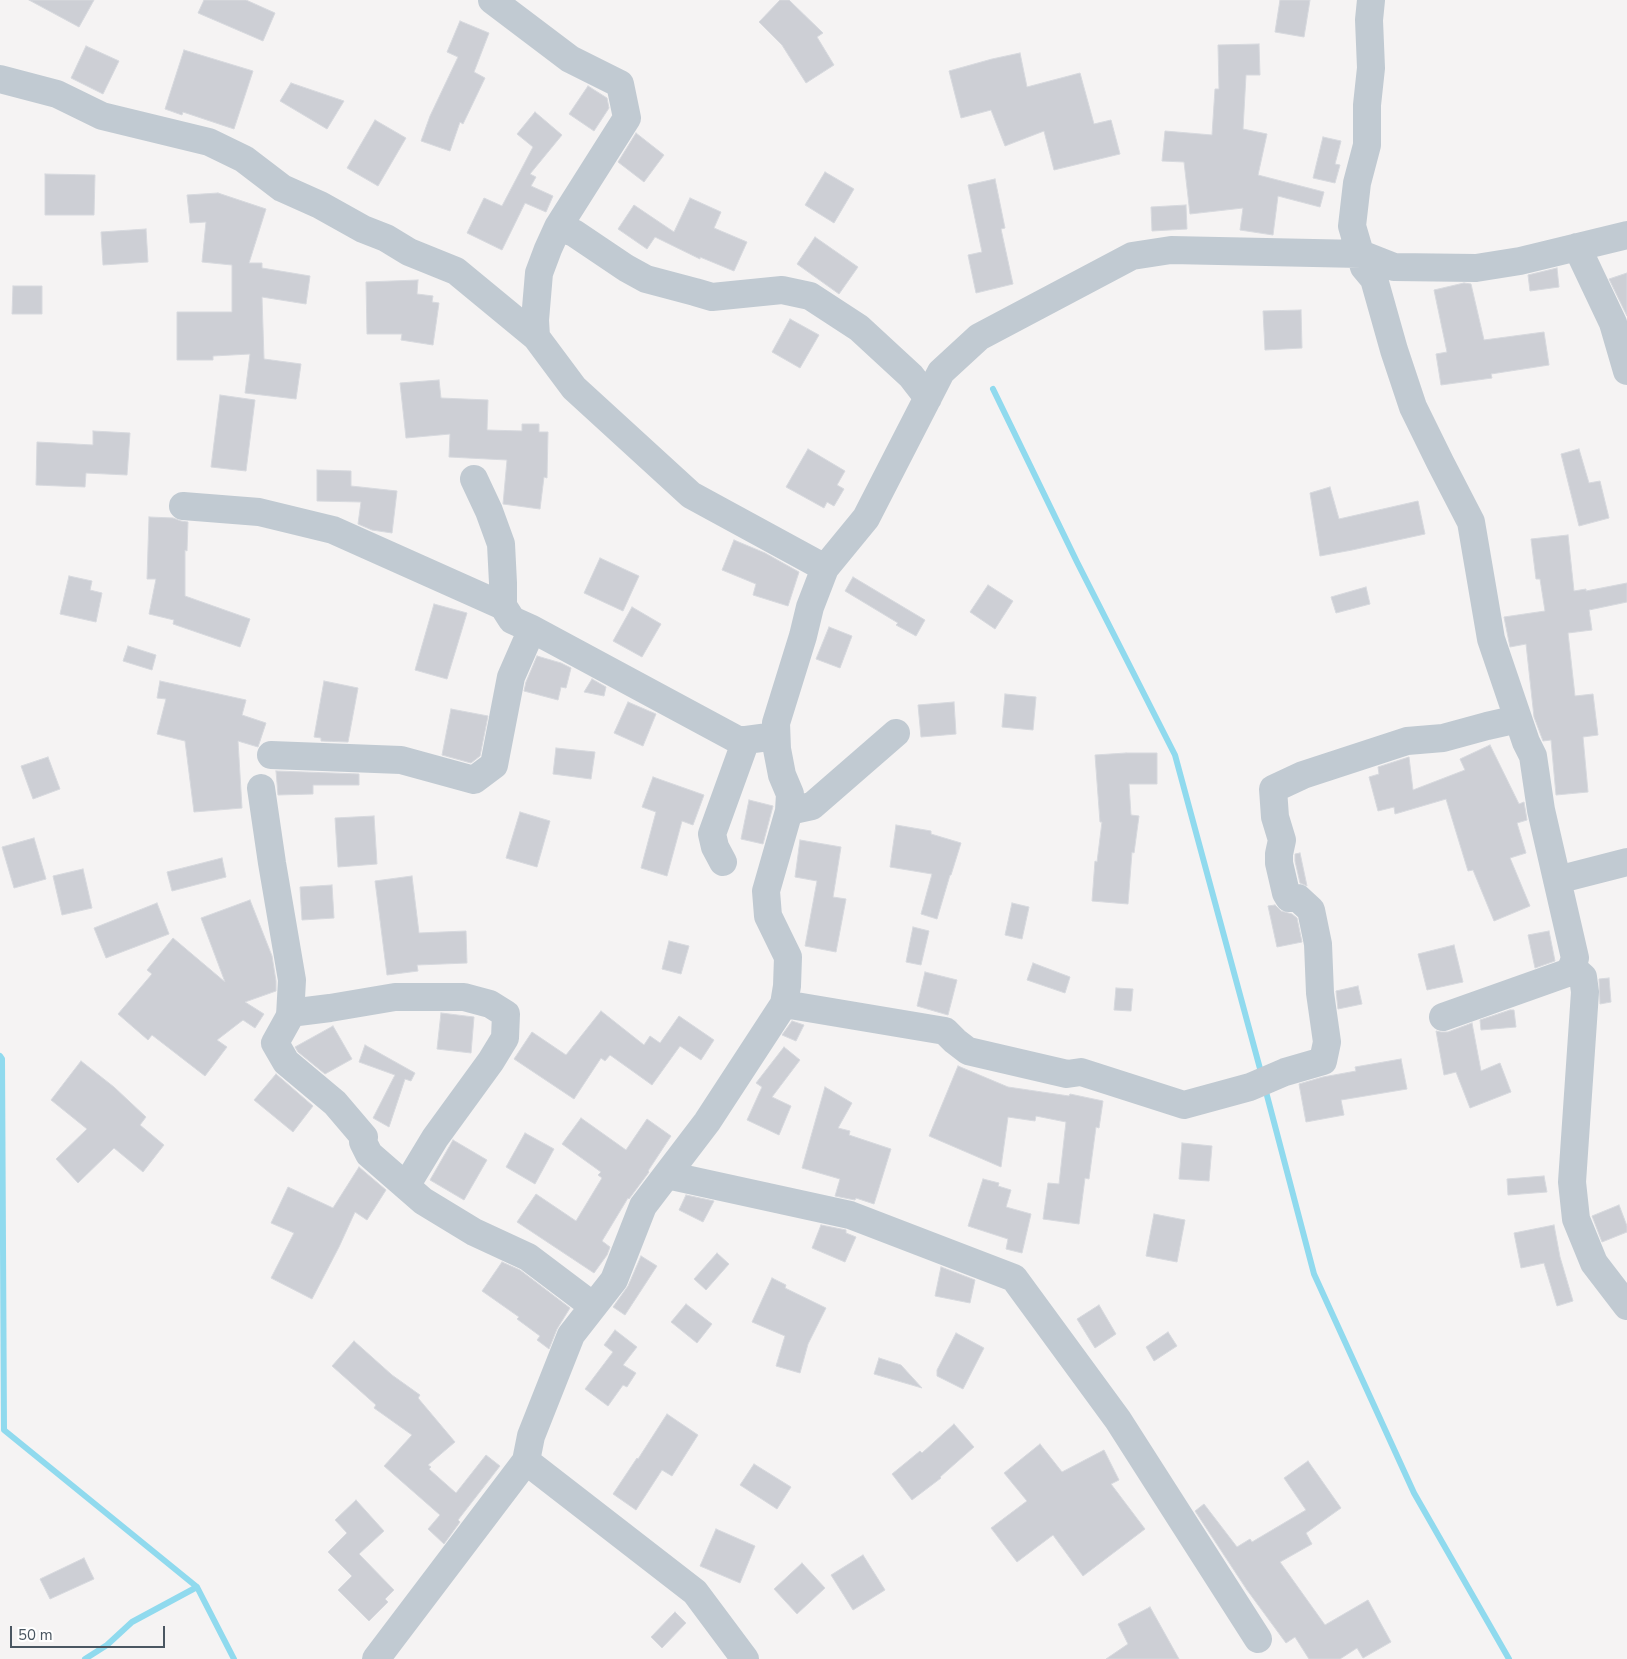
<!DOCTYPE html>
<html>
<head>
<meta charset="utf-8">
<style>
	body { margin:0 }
	#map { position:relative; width:1627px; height:1659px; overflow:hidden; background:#f5f3f3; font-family:"Nunito Sans",sans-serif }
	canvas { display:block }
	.scale { position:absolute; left:10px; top:1626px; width:155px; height:22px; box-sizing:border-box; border:2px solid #4a5661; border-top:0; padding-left:6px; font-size:15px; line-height:18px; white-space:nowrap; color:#4a5661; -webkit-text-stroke:4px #fff; paint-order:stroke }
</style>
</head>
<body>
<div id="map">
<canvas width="1627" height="1659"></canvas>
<div class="scale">50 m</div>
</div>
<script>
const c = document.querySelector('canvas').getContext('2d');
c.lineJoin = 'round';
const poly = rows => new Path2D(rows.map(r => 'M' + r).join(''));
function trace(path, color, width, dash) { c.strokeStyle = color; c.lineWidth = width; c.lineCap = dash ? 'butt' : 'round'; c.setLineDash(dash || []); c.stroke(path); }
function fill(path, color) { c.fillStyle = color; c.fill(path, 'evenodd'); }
const stream = poly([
	[993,389,1077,562,1175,755,1262,1076],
	[0,1056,2,1059,4,1430,197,1587,234,1659],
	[1265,1088,1314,1274,1414,1493,1509,1659],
	[85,1659,107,1645,132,1622,197,1587]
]);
const building = poly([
	[29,0,94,0,79,27,29,0],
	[204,0,246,0,275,13,263,41,198,13,204,0],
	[780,0,789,0,823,33,817,37,834,65,806,83,782,45,759,22,780,0],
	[1280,0,1310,0,1304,37,1275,32,1280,0],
	[460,21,489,33,474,72,485,78,463,124,460,122,450,151,421,141,430,116,458,57,447,52,460,21],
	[1259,44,1260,75,1246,75,1243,129,1267,134,1258,175,1324,192,1320,207,1278,196,1273,235,1240,230,1243,208,1190,214,1184,162,1162,161,1165,131,1212,135,1215,89,1219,89,1218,45,1259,44],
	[86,46,119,61,103,94,71,78,86,46],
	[184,50,253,71,234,129,183,112,182,115,165,109,184,50],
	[1020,53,1027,87,1080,73,1094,124,1111,120,1120,154,1054,170,1044,131,1005,146,991,110,961,118,949,71,992,59,1020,53],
	[291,83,344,101,327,129,280,101,291,83],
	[588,86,607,98,609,108,594,131,569,114,588,86],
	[535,112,562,135,530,174,536,177,531,186,553,196,546,212,525,203,502,250,467,233,484,198,502,206,533,147,517,134,535,112],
	[375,120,406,138,378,186,347,168,375,120],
	[636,133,664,155,644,182,618,162,636,133],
	[1323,137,1341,141,1335,164,1340,165,1335,183,1313,178,1323,137],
	[825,172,854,189,834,223,805,205,825,172],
	[45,174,95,175,94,215,45,215,45,174],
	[995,179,1005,228,1001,229,1013,284,976,293,968,255,982,252,968,185,995,179],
	[218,193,266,209,249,263,262,263,262,268,310,276,306,304,262,297,264,359,301,364,296,399,245,393,250,354,213,356,213,360,177,360,177,312,232,312,232,265,202,262,206,222,190,223,187,195,218,193],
	[690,198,721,212,714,228,747,242,734,271,700,257,700,259,655,237,647,249,618,229,634,205,674,232,690,198],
	[1186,205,1187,229,1152,231,1151,207,1186,205],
	[146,229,148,262,103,265,101,232,146,229],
	[815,237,858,267,839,294,797,264,815,237],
	[1557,268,1559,287,1530,291,1528,275,1557,268],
	[1627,273,1627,316,1609,279,1627,273],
	[418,280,417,294,433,296,432,302,439,303,433,345,401,340,402,334,367,334,366,282,418,280],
	[1464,283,1471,284,1484,340,1544,332,1549,365,1491,374,1492,378,1441,385,1436,354,1447,352,1434,290,1464,283],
	[13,286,42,286,42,314,12,314,13,286],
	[1301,310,1302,348,1265,350,1263,311,1301,310],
	[790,319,819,335,800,368,772,352,790,319],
	[439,380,441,398,488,400,487,430,522,431,522,424,539,424,539,432,548,432,547,478,544,477,540,509,503,504,507,460,449,457,450,434,406,438,400,383,439,380],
	[220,395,255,400,246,471,211,467,220,395],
	[93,431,130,433,127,475,86,473,85,487,36,485,37,442,93,445,93,431],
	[808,449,845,471,837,485,844,489,834,506,827,502,824,508,786,487,808,449],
	[1579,449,1589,483,1600,481,1609,518,1579,526,1561,454,1579,449],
	[317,470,351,471,351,486,397,491,392,533,372,530,358,524,361,502,317,501,317,470],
	[1330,487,1339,519,1418,501,1425,534,1352,550,1320,556,1310,493,1330,487],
	[149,517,173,518,181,521,188,522,187,551,185,550,185,596,250,619,240,647,173,624,174,620,149,614,156,579,147,579,149,517],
	[1568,535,1574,591,1586,589,1586,591,1627,583,1627,602,1589,610,1592,630,1568,633,1575,696,1593,694,1598,735,1583,737,1588,792,1556,795,1551,740,1543,741,1534,717,1526,644,1510,647,1504,617,1545,611,1540,579,1536,579,1531,539,1568,535],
	[734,540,765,553,799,572,788,606,753,595,756,584,722,570,734,540],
	[600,558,639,576,623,611,584,593,600,558],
	[69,576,92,581,90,590,102,593,96,622,60,614,69,576],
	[853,577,925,620,916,636,896,625,898,623,845,591,853,577],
	[988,585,1013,601,995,629,970,612,988,585],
	[1366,587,1370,604,1336,613,1331,597,1366,587],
	[434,604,467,613,447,679,415,670,434,604],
	[632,607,661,624,642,657,613,641,632,607],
	[829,627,852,636,840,668,816,659,829,627],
	[128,646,156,655,152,670,123,661,128,646],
	[537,656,561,663,571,668,566,688,561,687,558,700,524,691,526,682,537,656],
	[592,679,606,687,604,696,584,692,592,679],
	[160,681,246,700,242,715,266,723,258,747,238,741,242,808,194,812,185,741,157,734,166,699,157,698,160,681],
	[324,681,358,688,348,742,321,741,321,738,314,737,324,681],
	[1005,694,1036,697,1033,730,1002,727,1005,694],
	[628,702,656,714,643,746,614,733,628,702],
	[954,702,956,734,921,737,918,705,954,702],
	[451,709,488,716,480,756,471,763,442,755,451,709],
	[1490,745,1519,804,1524,802,1527,820,1517,823,1526,853,1510,858,1530,906,1494,921,1473,870,1468,871,1446,799,1395,814,1394,807,1378,811,1369,777,1379,774,1378,767,1409,757,1413,790,1465,770,1460,759,1490,745],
	[556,748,595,752,591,779,553,774,556,748],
	[1126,753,1157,753,1157,784,1129,784,1131,815,1139,816,1134,853,1132,852,1128,904,1092,901,1095,861,1097,862,1102,822,1100,822,1095,755,1126,753],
	[48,757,60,789,33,799,21,766,48,757],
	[276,771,359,774,359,785,313,785,313,794,278,795,276,771],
	[653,777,704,795,693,825,682,821,667,876,641,868,656,812,642,807,653,777],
	[749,800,773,806,763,844,741,839,749,800],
	[520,812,550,821,537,867,506,858,520,812],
	[374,816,377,864,338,867,335,818,374,816],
	[896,825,931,831,931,834,961,843,951,875,950,875,937,919,921,914,932,874,890,867,896,825],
	[34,838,46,879,14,888,2,847,34,838],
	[800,840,841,847,833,897,846,899,836,952,805,946,817,881,795,877,800,840],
	[1300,853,1307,886,1300,883,1295,861,1295,854,1300,853],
	[222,858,226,877,172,891,167,872,222,858],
	[83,869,92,908,62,915,53,876,83,869],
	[412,876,419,933,466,931,467,963,417,965,418,971,387,975,375,881,412,876],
	[332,885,334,918,302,920,300,887,332,885],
	[250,900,272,956,276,981,276,991,245,1002,264,1014,255,1028,243,1020,217,1040,227,1047,205,1076,152,1035,148,1040,118,1014,152,974,147,970,173,938,225,982,201,918,250,900],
	[157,903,169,934,106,958,94,928,157,903],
	[1012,903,1029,907,1022,939,1005,935,1012,903],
	[1275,905,1281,911,1292,914,1297,918,1302,942,1277,947,1268,906,1275,905],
	[913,927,929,931,921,965,906,962,913,927],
	[1549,931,1555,961,1535,968,1528,935,1549,931],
	[669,941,689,946,681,974,662,969,669,941],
	[1454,945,1463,982,1427,990,1418,954,1454,945],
	[1033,963,1070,977,1065,993,1027,980,1033,963],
	[925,972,957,980,948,1015,917,1006,925,972],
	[1609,978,1611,1002,1600,1004,1599,979,1609,978],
	[1358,986,1362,1004,1338,1009,1336,991,1358,986],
	[1116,988,1133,989,1131,1011,1114,1010,1116,988],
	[1510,1010,1514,1010,1516,1027,1481,1030,1480,1020,1510,1010],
	[601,1011,644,1045,650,1036,660,1043,679,1016,714,1040,701,1060,680,1046,652,1085,610,1055,605,1061,601,1058,574,1099,514,1059,532,1032,566,1055,601,1011],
	[441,1013,474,1017,471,1053,437,1049,441,1013],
	[792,1021,804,1025,796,1041,782,1035,792,1021],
	[1472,1023,1481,1071,1500,1063,1511,1092,1470,1108,1456,1072,1444,1075,1436,1031,1441,1032,1448,1032,1472,1023],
	[333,1026,352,1059,325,1074,298,1052,295,1047,333,1026],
	[365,1045,415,1073,411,1081,405,1079,389,1127,373,1118,395,1075,359,1062,365,1045],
	[784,1047,800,1060,772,1097,791,1106,779,1135,747,1120,762,1087,756,1083,784,1047],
	[1401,1059,1407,1089,1341,1100,1344,1115,1306,1122,1299,1084,1323,1077,1356,1071,1355,1067,1401,1059],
	[81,1061,114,1087,146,1117,140,1125,164,1145,143,1172,114,1148,78,1183,56,1159,87,1129,51,1100,81,1061],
	[958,1066,1008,1087,1069,1096,1070,1094,1103,1101,1099,1128,1096,1127,1089,1179,1085,1178,1079,1224,1043,1219,1048,1183,1059,1184,1066,1122,1036,1116,1035,1121,1008,1117,1001,1167,929,1136,958,1066],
	[276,1074,313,1106,293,1132,254,1100,276,1074],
	[825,1087,852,1103,838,1128,850,1131,849,1135,891,1149,874,1204,856,1198,855,1200,835,1196,840,1179,802,1168,825,1087],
	[581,1118,626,1150,647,1119,671,1136,648,1171,649,1172,629,1199,628,1198,602,1241,610,1247,607,1255,594,1273,517,1222,536,1194,576,1221,602,1178,598,1175,601,1172,562,1144,581,1118],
	[525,1133,554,1149,535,1184,506,1167,525,1133],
	[453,1140,487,1160,464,1200,430,1180,453,1140],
	[1182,1143,1212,1146,1209,1181,1179,1179,1182,1143],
	[359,1167,386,1190,367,1220,355,1212,339,1247,312,1299,271,1278,294,1233,271,1223,288,1187,333,1208,359,1167],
	[1544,1176,1547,1192,1508,1195,1507,1179,1544,1176],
	[983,1179,999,1183,998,1186,1011,1190,1006,1207,1031,1214,1022,1253,1006,1249,1008,1239,968,1226,983,1179],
	[686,1195,714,1201,703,1222,679,1210,686,1195],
	[1619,1205,1627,1226,1627,1232,1602,1242,1592,1216,1619,1205],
	[1154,1214,1185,1220,1177,1262,1146,1256,1154,1214],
	[821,1225,846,1230,846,1233,856,1237,845,1262,812,1248,821,1225],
	[1554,1225,1560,1257,1573,1301,1557,1306,1544,1263,1521,1268,1514,1233,1554,1225],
	[717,1253,729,1264,706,1290,694,1279,717,1253],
	[641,1256,657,1266,625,1315,613,1307,628,1286,641,1256],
	[502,1262,520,1270,570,1308,557,1329,549,1349,537,1340,540,1336,517,1319,519,1317,482,1291,502,1262],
	[941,1267,975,1280,970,1303,935,1296,941,1267],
	[772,1278,786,1285,785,1288,826,1308,808,1344,800,1373,776,1366,785,1336,752,1322,772,1278],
	[686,1304,712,1324,697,1343,671,1322,686,1304],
	[1099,1305,1116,1334,1095,1348,1077,1319,1099,1305],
	[615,1330,637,1347,623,1365,636,1373,627,1387,623,1385,608,1406,585,1389,613,1352,604,1345,615,1330],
	[1168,1332,1177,1346,1154,1361,1146,1347,1168,1332],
	[956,1333,984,1348,963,1389,937,1376,937,1370,956,1333],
	[354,1341,392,1375,420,1395,418,1398,455,1442,428,1465,431,1467,429,1469,456,1493,486,1455,500,1466,458,1520,460,1522,444,1544,428,1529,440,1515,384,1466,412,1435,374,1408,376,1405,332,1366,354,1341],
	[879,1358,901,1365,922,1388,874,1374,879,1358],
	[667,1414,698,1435,672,1476,662,1470,636,1510,613,1494,637,1458,638,1459,667,1414],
	[954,1424,974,1447,940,1477,941,1478,912,1500,892,1474,920,1451,922,1453,954,1424],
	[1040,1444,1062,1472,1104,1450,1119,1480,1111,1484,1145,1529,1083,1576,1053,1535,1017,1562,991,1528,1027,1501,1004,1473,1040,1444],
	[1308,1461,1341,1508,1306,1533,1312,1544,1280,1562,1325,1625,1368,1600,1391,1642,1363,1658,1357,1648,1340,1659,1309,1659,1295,1637,1286,1643,1247,1590,1195,1511,1204,1504,1237,1547,1250,1539,1252,1542,1306,1510,1284,1478,1308,1461],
	[754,1464,791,1487,777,1509,740,1485,754,1464],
	[356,1500,384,1531,359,1554,394,1590,385,1599,388,1602,369,1621,338,1590,352,1576,328,1552,347,1533,335,1520,356,1500],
	[716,1529,755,1546,740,1583,700,1566,716,1529],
	[863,1555,885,1590,853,1610,831,1575,863,1555],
	[84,1558,94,1579,50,1599,40,1579,84,1558],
	[802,1563,825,1588,797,1614,774,1589,802,1563],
	[1150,1607,1179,1659,1106,1659,1128,1644,1118,1624,1150,1607],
	[675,1612,686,1623,662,1648,651,1637,675,1612]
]);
const minor = poly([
	[492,0,570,59,620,84,627,118,558,227],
	[1371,0,1369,20,1371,68,1367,105,1367,145,1357,183,1352,226,1364,267,1374,279,1394,350,1413,407,1440,462,1471,522,1491,639,1526,742,1533,756,1541,810,1575,958,1572,967,1567,973,1443,1017],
	[0,79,57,94,102,116,209,142,244,159,282,188,320,205,363,229,386,238,409,252,456,271,536,337,535,320,539,273,548,249,558,227,574,233,626,268,646,279,695,292,712,297,782,290,810,296,859,328,911,376,928,398],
	[1577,247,1613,323,1627,371],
	[536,337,574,388,691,495,825,568],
	[474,479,489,511,501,544,503,583,503,606,512,620,532,629,738,740,746,740,776,736],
	[183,506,259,512,333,530,503,606],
	[271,755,401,760,474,780,494,765,511,677,532,629],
	[261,788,272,863,292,980,290,1016,275,1043,286,1062,335,1103,364,1137,363,1142,369,1154,423,1201,474,1232,528,1257,593,1306],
	[789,811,812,806,896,733],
	[723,862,715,847,712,834,746,740],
	[1557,880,1627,862],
	[1572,967,1583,977,1585,992,1572,1182,1576,1219,1594,1263,1627,1306],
	[784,1004,945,1031,955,1041,968,1051,1067,1074,1081,1072,1184,1105,1250,1087,1285,1072,1323,1061,1327,1042,1320,993,1318,944,1311,910,1298,898,1289,898,1286,893,1279,863,1279,854,1282,840,1275,817,1273,789,1303,775,1407,741,1443,738,1487,726,1518,719],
	[290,1013,330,1008,395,997,464,997,490,1004,506,1014,505,1038,491,1061,435,1138,406,1186],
	[667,1175,850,1215,1014,1278,1118,1420,1258,1639],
	[526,1461,695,1592,745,1659],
	[376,1659,526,1461,531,1436,571,1335,614,1280,643,1206,707,1122,784,1004,787,986,788,957,768,916,766,891,789,811,790,794,782,775,777,749,776,723,803,636,810,607,825,568,866,518,941,372,979,337,1132,256,1171,250,1361,254,1394,267,1476,268,1520,261,1627,235]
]);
trace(stream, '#90daee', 6);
fill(building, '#cdcfd5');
trace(building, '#d7d9de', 1);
trace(minor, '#c1cad2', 28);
</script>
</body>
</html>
